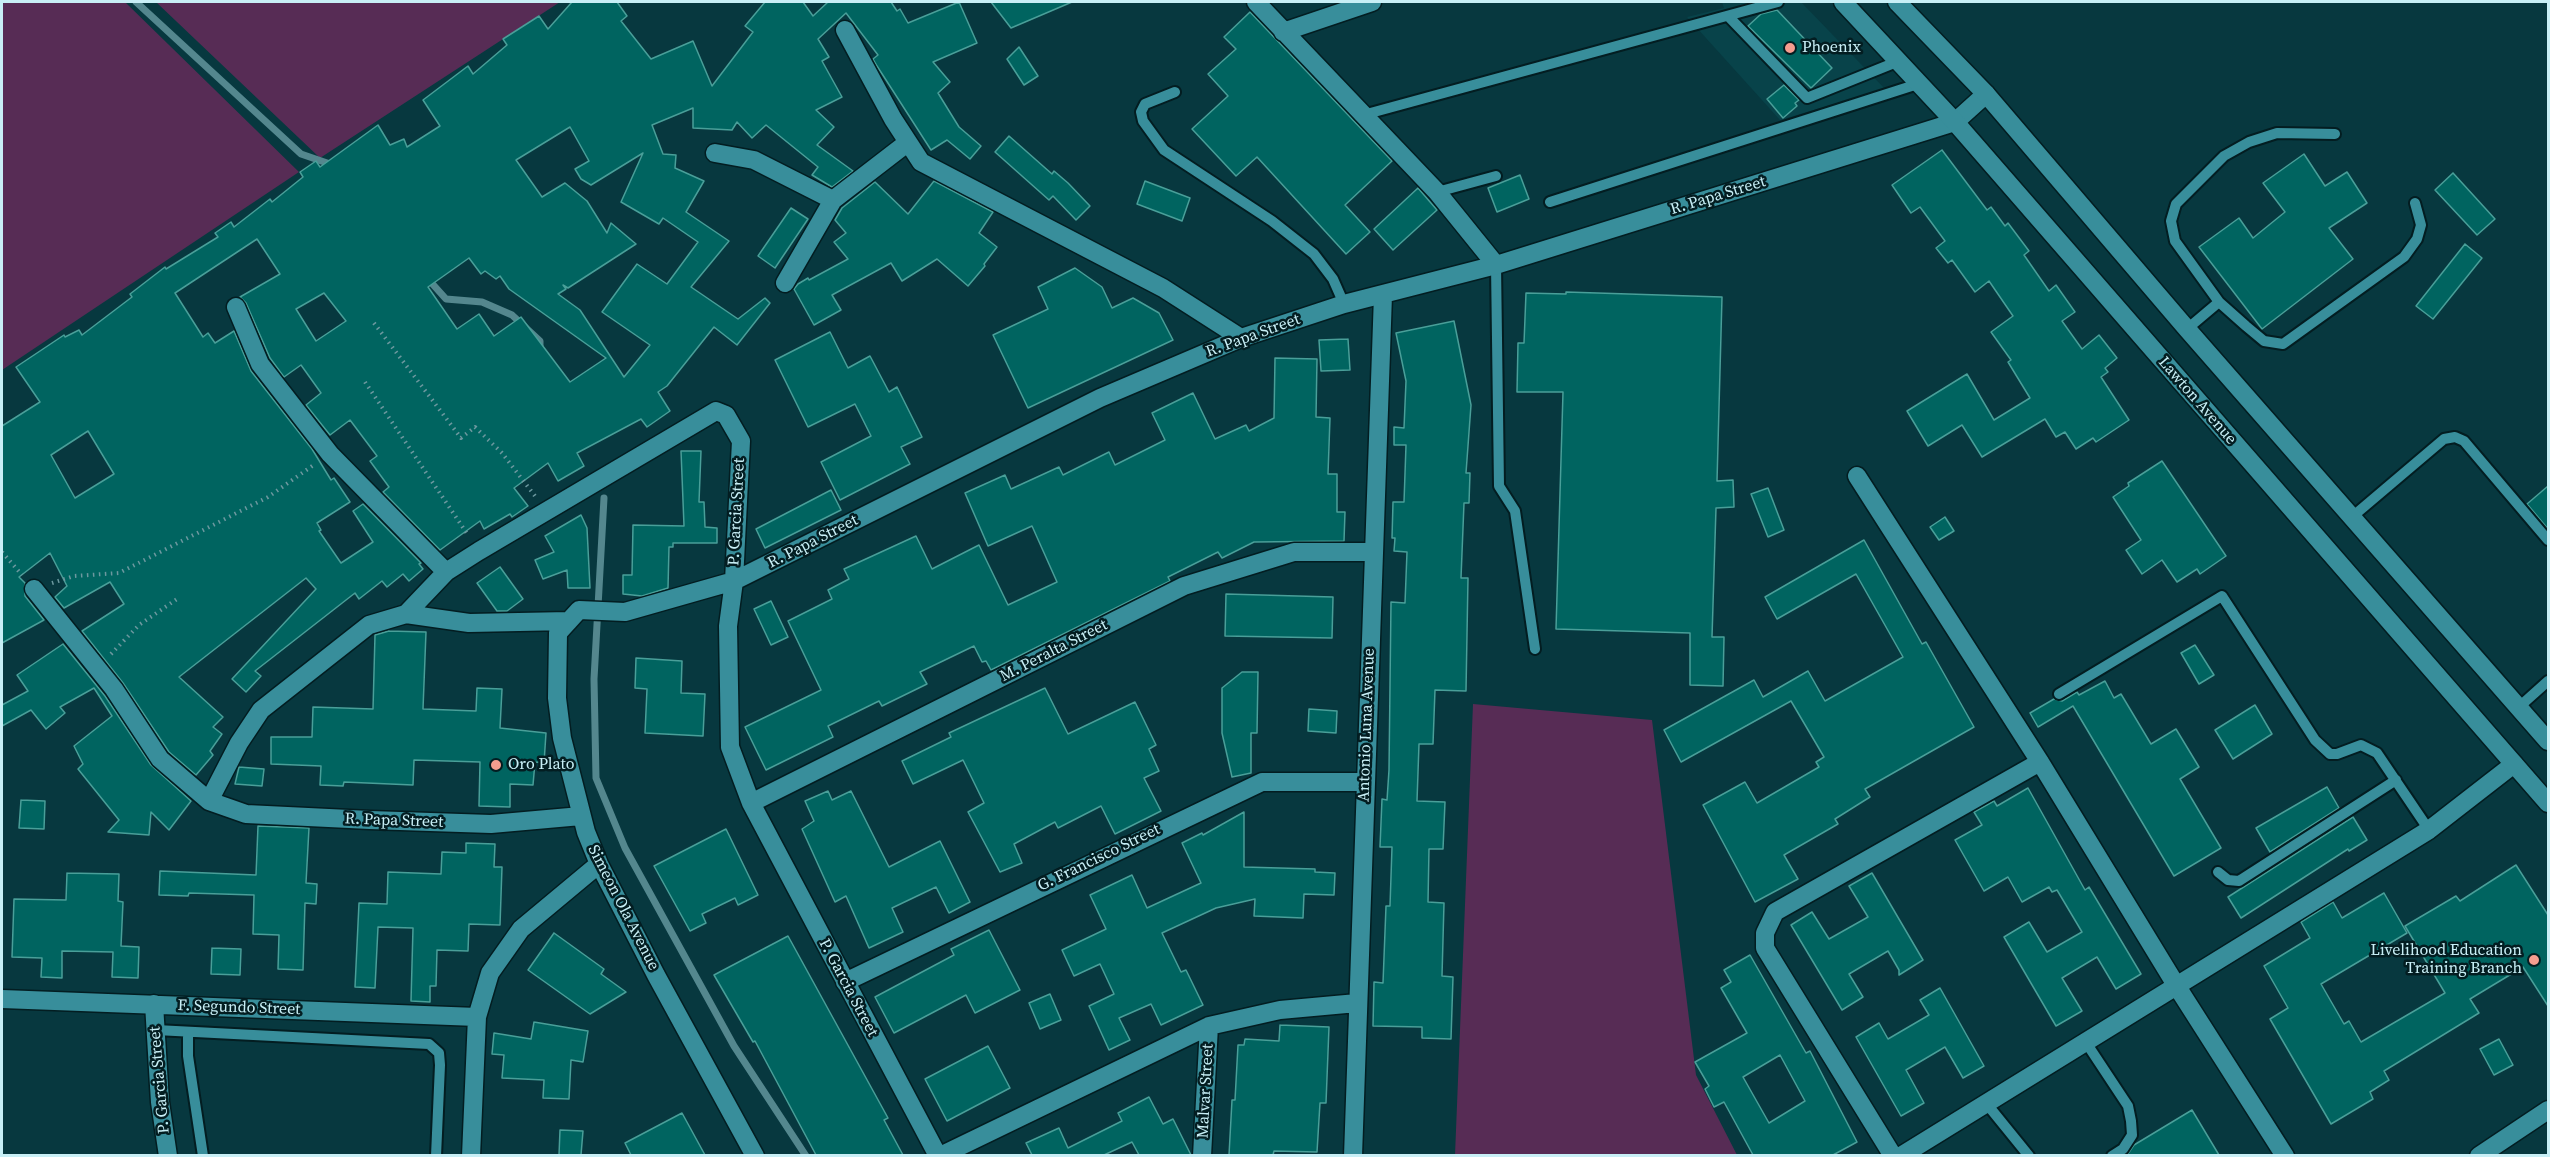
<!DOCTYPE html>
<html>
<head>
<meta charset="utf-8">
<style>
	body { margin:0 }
	#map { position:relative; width:2550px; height:1157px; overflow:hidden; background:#07383f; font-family:"Source Serif 4",serif }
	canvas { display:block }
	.frame { position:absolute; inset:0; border:3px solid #c8eff6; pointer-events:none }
</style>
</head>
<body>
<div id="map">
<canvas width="2550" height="1157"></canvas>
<div class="frame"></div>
</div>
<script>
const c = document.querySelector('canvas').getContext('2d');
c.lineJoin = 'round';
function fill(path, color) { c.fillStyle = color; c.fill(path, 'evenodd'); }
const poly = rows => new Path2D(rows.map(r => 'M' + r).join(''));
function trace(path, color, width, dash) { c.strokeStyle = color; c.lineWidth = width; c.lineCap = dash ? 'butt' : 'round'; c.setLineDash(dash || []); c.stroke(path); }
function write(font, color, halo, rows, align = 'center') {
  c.font = font + ' "Source Serif 4",serif'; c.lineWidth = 5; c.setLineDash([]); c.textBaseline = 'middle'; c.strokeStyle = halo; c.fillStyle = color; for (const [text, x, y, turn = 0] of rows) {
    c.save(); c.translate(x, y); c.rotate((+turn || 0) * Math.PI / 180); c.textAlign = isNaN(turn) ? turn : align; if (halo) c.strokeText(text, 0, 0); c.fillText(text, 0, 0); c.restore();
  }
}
const built = poly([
	[1722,2,1801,2,1885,89,1780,120,1687,17,1724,8]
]);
const green = poly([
	[2,2,125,2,299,172,2,370],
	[156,2,560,2,320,158],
	[1473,704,1652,720,1696,1075,1737,1155,1455,1155]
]);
const stream = poly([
	[136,2,301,154,333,165],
	[428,279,446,299,482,302,512,315,540,341,540,351],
	[604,498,594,679,596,778,625,848,734,1046,806,1156]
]);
const building = poly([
	[572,2,617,2,627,16,621,21,651,59,693,41,712,86,753,32,745,26,765,2,803,2,813,16,828,2,891,2,897,11,900,9,908,23,959,2,977,43,933,62,950,82,938,93,959,127,981,146,970,159,947,140,931,150,877,66,873,59,878,55,846,13,818,39,829,57,822,61,842,97,816,110,834,127,817,145,853,171,832,187,812,175,818,167,766,125,752,138,737,122,732,130,693,128,693,108,652,125,663,154,676,155,675,168,704,181,686,212,729,241,691,287,738,319,765,298,770,303,737,345,714,327,667,386,658,392,670,411,647,427,641,419,577,453,584,466,558,481,548,463,514,488,528,506,512,517,510,514,484,529,480,521,440,550,383,492,389,487,370,461,377,456,350,420,330,435,306,405,321,393,301,365,284,377,270,358,246,303,240,297,280,274,257,239,175,293,203,337,208,333,215,343,234,331,251,371,312,449,331,480,334,478,350,502,317,523,321,530,319,531,341,563,373,542,353,511,363,504,421,563,419,564,423,569,409,581,403,574,387,587,382,581,359,599,355,593,255,671,261,676,246,692,232,679,316,589,306,578,179,677,223,717,213,727,222,734,210,751,213,755,196,775,169,752,123,683,82,631,124,604,110,582,64,608,55,597,67,586,50,553,19,577,25,583,25,596,44,620,2,643,2,426,40,402,16,367,64,335,65,337,79,330,82,335,132,297,130,294,165,267,166,269,218,237,215,233,231,222,234,227,270,199,272,202,303,177,300,172,316,161,320,167,378,125,390,145,404,139,407,147,440,126,423,100,468,66,473,74,507,45,503,39,539,16,548,29,572,2],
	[570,127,589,161,575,169,581,179,591,185,643,153,621,202,659,224,663,218,698,242,667,284,637,264,602,312,650,345,624,377,580,310,558,294,566,289,563,285,568,288,636,244,611,223,607,233,587,201,565,183,542,197,516,160,570,127],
	[469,258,481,274,485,271,496,279,500,276,509,289,606,358,570,382,521,317,494,336,479,314,457,329,428,287,469,258],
	[324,293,346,321,316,341,296,309,324,293],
	[88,431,114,474,75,498,51,455,88,431],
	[991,2,1072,2,1011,28,991,2],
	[1777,10,1832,68,1811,88,1748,26,1761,14,1777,10],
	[1250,12,1392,161,1345,205,1370,232,1346,254,1257,157,1236,176,1192,129,1228,96,1208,74,1236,49,1224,37,1250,12],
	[1019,47,1038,76,1024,85,1007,59,1019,47],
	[1784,85,1799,100,1795,103,1797,106,1783,118,1767,99,1784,85],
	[1009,136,1052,174,1054,171,1068,183,1090,206,1076,220,1053,196,1049,200,995,152,1009,136],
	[1942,150,1987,210,1991,207,2005,226,2008,223,2029,251,2024,255,2049,291,2056,285,2075,312,2062,321,2082,349,2099,335,2117,358,2105,368,2108,372,2101,377,2129,420,2096,442,2093,438,2076,449,2065,432,2056,437,2045,419,1982,457,1962,425,1928,446,1907,411,1967,374,1994,420,2030,398,2008,362,2011,360,1991,332,2013,316,1989,281,1975,292,1952,260,1948,263,1936,248,1945,241,1920,207,1911,213,1892,185,1942,150],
	[2304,154,2325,186,2347,172,2367,203,2329,228,2353,259,2262,329,2199,247,2239,218,2253,238,2285,212,2263,183,2304,154],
	[2453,173,2495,219,2477,235,2435,190,2453,173],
	[1520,175,1529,199,1497,212,1488,188,1520,175],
	[934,181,993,212,979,233,997,247,984,264,985,266,968,286,937,259,902,281,891,263,832,295,841,310,814,325,794,289,798,284,808,278,809,280,848,259,834,242,846,233,835,220,842,208,875,182,908,214,934,181],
	[1145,181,1190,198,1182,221,1137,204,1145,181],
	[1418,188,1437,210,1393,250,1374,229,1418,188],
	[791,208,808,219,775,268,758,256,791,208],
	[2465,244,2482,258,2433,319,2416,306,2465,244],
	[1075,268,1102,287,1112,308,1133,298,1159,313,1173,340,1028,408,993,335,1048,309,1038,287,1075,268],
	[1566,292,1722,297,1717,481,1733,480,1734,507,1716,508,1712,637,1724,637,1723,686,1690,685,1690,633,1556,629,1563,392,1517,392,1518,343,1524,343,1526,293,1566,294,1566,292],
	[1454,321,1471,405,1466,473,1470,473,1469,503,1464,503,1461,578,1468,578,1466,691,1435,690,1433,744,1419,744,1417,801,1445,802,1443,849,1429,849,1428,902,1444,903,1442,976,1453,977,1451,1039,1422,1038,1422,1027,1373,1026,1374,982,1383,983,1386,906,1390,906,1392,847,1380,847,1382,799,1387,800,1389,770,1391,602,1405,603,1407,552,1394,551,1395,538,1392,538,1393,502,1404,502,1406,445,1394,445,1394,427,1404,428,1406,381,1396,333,1454,321],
	[830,332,848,368,870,356,889,392,897,387,922,437,901,447,910,464,840,500,821,462,871,436,855,404,808,427,775,360,830,332],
	[1348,339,1350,370,1321,371,1319,340,1348,339],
	[1275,358,1317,359,1316,417,1330,418,1328,474,1337,474,1337,512,1345,512,1344,541,1254,542,1222,558,1218,552,1168,577,1170,581,991,670,986,661,982,662,974,646,920,672,927,684,882,706,879,701,828,726,833,737,766,770,745,727,821,690,788,621,832,599,828,590,849,579,844,569,916,536,932,569,979,545,1008,605,1057,582,1032,526,988,546,965,493,1005,475,1011,489,1059,467,1063,475,1109,452,1115,465,1165,440,1152,413,1193,393,1215,439,1246,425,1249,431,1274,418,1275,358],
	[681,451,701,451,699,502,704,502,705,527,717,528,717,543,673,543,673,547,669,547,668,588,642,596,623,594,623,575,632,575,633,525,684,526,681,451],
	[2162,461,2226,556,2200,574,2197,569,2177,582,2162,560,2142,574,2126,550,2141,540,2113,497,2129,486,2128,483,2162,461],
	[2548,486,2548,529,2527,504,2548,486],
	[1768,488,1784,530,1768,537,1751,494,1768,488],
	[831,490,841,510,765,548,756,529,831,490],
	[581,515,587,528,590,588,568,588,567,570,543,579,535,560,554,552,545,536,581,515],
	[1945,517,1954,531,1939,540,1930,527,1945,517],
	[1864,540,1922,644,1926,642,1974,727,1865,789,1870,797,1835,819,1838,824,1784,855,1798,879,1755,902,1703,805,1745,782,1757,803,1819,767,1816,762,1824,757,1791,701,1681,762,1664,730,1754,680,1763,697,1808,671,1825,701,1903,657,1856,574,1777,619,1765,597,1864,540],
	[500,567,523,599,507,611,497,611,477,583,500,567],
	[1226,594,1333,597,1332,638,1225,636,1226,594],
	[771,601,788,637,771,645,754,609,771,601],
	[389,631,426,632,423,709,476,711,477,688,502,689,500,728,546,733,544,763,535,762,533,785,510,784,510,807,479,806,480,762,414,760,413,785,344,782,343,786,320,785,321,766,271,764,271,737,312,737,313,707,373,709,375,635,389,631],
	[63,644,105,696,151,765,191,801,169,830,151,812,149,835,108,832,119,820,78,769,83,764,74,746,112,716,94,688,60,707,65,713,46,729,31,710,2,726,2,705,28,691,17,675,63,644],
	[2195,645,2214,675,2199,684,2181,653,2195,645],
	[636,658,682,661,681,693,705,694,703,736,645,733,647,689,635,688,636,658],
	[1242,672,1258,672,1257,733,1251,733,1251,773,1232,777,1222,733,1222,688,1242,672],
	[2105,681,2114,698,2121,694,2151,744,2176,729,2199,767,2180,779,2221,848,2174,876,2073,706,2038,727,2030,713,2054,699,2062,701,2077,692,2079,695,2105,681],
	[1045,688,1068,734,1135,702,1156,745,1149,749,1159,771,1144,778,1161,811,1115,834,1101,806,1058,828,1055,822,1014,844,1022,863,1000,872,968,812,984,803,963,760,913,784,902,761,951,737,949,733,1045,688],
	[2255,705,2272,734,2233,759,2215,730,2255,705],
	[1309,709,1337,711,1336,733,1308,731,1309,709],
	[239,767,264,769,262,786,235,784,239,767],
	[2327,787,2339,808,2270,852,2256,828,2327,787],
	[2028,788,2085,890,2089,887,2141,974,2116,989,2097,957,2062,978,2082,1011,2056,1026,2004,937,2029,922,2047,952,2082,932,2057,890,2052,892,2049,887,2022,902,2008,877,1984,891,1955,840,1982,825,1974,812,1994,801,1997,806,2028,788],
	[828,791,832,800,851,791,889,867,940,841,970,902,949,913,936,887,892,908,903,932,869,948,846,896,835,902,802,829,814,821,805,801,828,791],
	[21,800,45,801,44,829,19,828,21,800],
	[1244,812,1244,867,1315,869,1315,872,1335,873,1334,895,1304,894,1303,918,1254,916,1255,899,1216,908,1162,933,1181,972,1186,970,1203,1005,1161,1025,1151,1004,1119,1018,1130,1040,1109,1050,1089,1006,1114,994,1100,964,1074,976,1062,950,1106,929,1090,895,1132,875,1147,908,1201,883,1182,843,1202,833,1203,835,1244,812],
	[2353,817,2367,840,2349,851,2348,849,2241,918,2228,897,2353,817],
	[258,826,309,828,306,883,317,884,316,904,305,903,303,970,278,969,279,935,253,934,254,895,189,893,188,896,159,895,160,871,256,875,258,826],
	[726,829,758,895,738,905,735,898,702,914,706,923,690,931,654,866,726,829],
	[466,843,495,844,494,867,502,867,500,925,469,924,468,951,437,950,436,986,430,986,430,1002,411,1001,413,928,378,927,375,988,355,987,359,903,387,904,388,872,441,874,442,852,466,853,466,843],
	[2516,865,2548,915,2548,1006,2523,967,2470,999,2479,1013,2384,1071,2389,1080,2370,1092,2373,1099,2331,1124,2270,1019,2288,1008,2264,966,2310,938,2301,922,2333,902,2342,918,2384,893,2407,933,2321,984,2344,1024,2349,1021,2361,1042,2445,993,2405,926,2456,896,2460,901,2516,865],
	[67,873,119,874,118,901,123,902,121,946,139,947,138,978,112,977,113,952,62,951,62,978,41,977,42,958,12,957,14,899,66,900,67,873],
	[1872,873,1923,960,1899,975,1899,970,1888,951,1849,974,1863,997,1842,1010,1791,925,1812,912,1829,939,1868,917,1849,886,1872,873],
	[989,930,1020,990,975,1013,966,995,894,1033,875,997,954,955,951,949,989,930],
	[554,933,604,969,601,974,626,992,590,1014,528,970,554,933],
	[788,936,888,1118,884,1120,903,1155,816,1155,755,1041,753,1042,714,975,788,936],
	[212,948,241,949,240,975,211,974,212,948],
	[1750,955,1806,1053,1810,1051,1857,1142,1833,1155,1753,1155,1724,1102,1714,1107,1705,1089,1709,1086,1695,1062,1747,1033,1721,988,1731,982,1724,970,1750,955],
	[1780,1055,1805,1101,1769,1123,1743,1077,1780,1055],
	[1940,988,1984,1066,1963,1078,1945,1047,1906,1070,1924,1103,1901,1116,1856,1037,1879,1023,1888,1039,1929,1015,1920,1000,1940,988],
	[1050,994,1061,1020,1040,1029,1029,1003,1050,994],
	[534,1022,588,1031,583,1062,571,1060,569,1099,543,1098,544,1080,502,1078,504,1055,492,1054,494,1033,531,1039,534,1022],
	[1280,1025,1329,1027,1326,1103,1320,1103,1317,1152,1274,1151,1273,1155,1229,1155,1232,1100,1235,1100,1238,1045,1244,1045,1245,1039,1279,1041,1280,1025],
	[2499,1039,2513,1065,2494,1075,2480,1049,2499,1039],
	[988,1046,1010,1088,947,1121,925,1079,988,1046],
	[1149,1097,1163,1124,1173,1119,1191,1155,1139,1155,1132,1142,1104,1155,1032,1155,1026,1143,1059,1128,1068,1148,1122,1121,1118,1113,1149,1097],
	[2192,1110,2219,1155,2127,1155,2134,1145,2192,1110],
	[682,1113,705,1155,631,1155,625,1143,682,1113],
	[560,1130,583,1131,581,1155,559,1155,560,1130]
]);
const path = poly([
	[374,323,461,438,475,427,502,453,535,496],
	[365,382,468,535],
	[2,552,22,575],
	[52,583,74,576,119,573,268,497,315,464],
	[111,654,139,625,177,599]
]);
const service = poly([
	[1728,16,1807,98,1899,61],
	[1175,92,1145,104,1141,112,1143,121,1164,150,1272,221,1314,254,1333,279,1344,304],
	[1363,115,1778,2],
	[2335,134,2277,133,2249,142,2224,156,2176,204,2171,221,2175,241,2219,302,2246,326,2264,341,2283,344,2404,257,2417,239,2421,225,2415,203],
	[1437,192,1496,176],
	[1550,202,1921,83],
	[1496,265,1499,486,1515,511,1535,649],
	[2187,329,2219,302],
	[2352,517,2444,439,2455,437,2464,441,2548,540],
	[2059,694,2222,596,2315,740,2330,754,2337,754,2361,745,2377,753,2429,830],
	[2519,707,2548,681],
	[2218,872,2228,880,2239,881,2396,780],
	[156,1030,429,1044,439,1053,440,1065,436,1156],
	[188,1032,188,1056,203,1156],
	[2085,1041,2128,1106,2131,1121,2132,1135,2123,1149,2112,1156],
	[1986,1103,2029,1156]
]);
const minor = poly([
	[1256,2,1437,192,1496,265],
	[845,30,893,119,921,162,1163,288,1241,338],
	[1283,32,1372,2],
	[715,153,754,160,833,200,907,143],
	[785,283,833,200],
	[236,307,260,364,330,454,446,572],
	[1857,476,2040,762,2176,985,2285,1156],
	[34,589,114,689,160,759,209,801,246,814,370,820,491,824,581,816],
	[406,614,469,623,569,621],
	[209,801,239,743,261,710,369,625,406,614,446,572,479,551,716,411,726,415,741,441,734,581,728,626,730,747,751,803,938,1156],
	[751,803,1184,586,1294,552,1373,552],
	[845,982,1262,782,1365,782],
	[2,999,477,1017],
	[154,1004,160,1102,168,1156],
	[471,1156,477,1017,490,973,521,929,599,864],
	[755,1156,656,975,599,864,586,832,562,738,557,698,558,633,579,610,625,612,734,581,1100,398,1241,338,1344,304,1496,265,1955,122,1986,94],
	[940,1156,1209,1026,1280,1010,1357,1003],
	[1202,1156,1209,1026],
	[1353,1156,1383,295],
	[1893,1156,1765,948,1765,933,1775,912,2040,762],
	[1901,1156,2429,830,2514,764],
	[2479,1156,2548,1110]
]);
const secondary = poly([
	[1843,2,1955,122,2548,803],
	[1897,2,1986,94,2187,329,2548,741]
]);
const markers = [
	[1790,48,6,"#f59d8f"],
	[496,765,6,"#f59d8f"],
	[2534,960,6,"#f59d8f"]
];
const poiNames = [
	["Phoenix",1802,48],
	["Oro Plato",508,765],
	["Livelihood Education",2522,951,"right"],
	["Training Branch",2522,969,"right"]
];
const streetNames = [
	["R. Papa Street",1718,196,-17],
	["R. Papa Street",1253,336,-20],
	["Lawton Avenue",2197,401,49],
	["P. Garcia Street",737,512,-87],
	["R. Papa Street",813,542,-27],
	["M. Peralta Street",1054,651,-27],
	["Antonio Luna Avenue",1367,725,-88],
	["R. Papa Street",394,821,2],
	["G. Francisco Street",1099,858,-26],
	["Simeon Ola Avenue",623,908,63],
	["P. Garcia Street",848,988,62],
	["F. Segundo Street",239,1008,2],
	["P. Garcia Street",160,1080,-95],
	["Malvar Street",1206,1091,-87]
];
fill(built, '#08434a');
fill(green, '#572c55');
trace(stream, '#54878e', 7);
fill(building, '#006460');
trace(building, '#499f99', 1.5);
trace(service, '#031d21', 14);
trace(minor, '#031d21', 21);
trace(secondary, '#031d21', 21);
trace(path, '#6c989f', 4, [1.5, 4.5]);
trace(service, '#388e9b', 10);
trace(minor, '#388e9b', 18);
trace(secondary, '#388e9b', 18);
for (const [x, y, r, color] of markers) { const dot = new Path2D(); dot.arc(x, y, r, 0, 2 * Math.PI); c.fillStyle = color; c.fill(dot); trace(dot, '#031d21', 2); }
write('16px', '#c8eff6', '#031d21', poiNames, 'left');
write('16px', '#c8eff6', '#031d21', streetNames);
</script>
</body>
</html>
